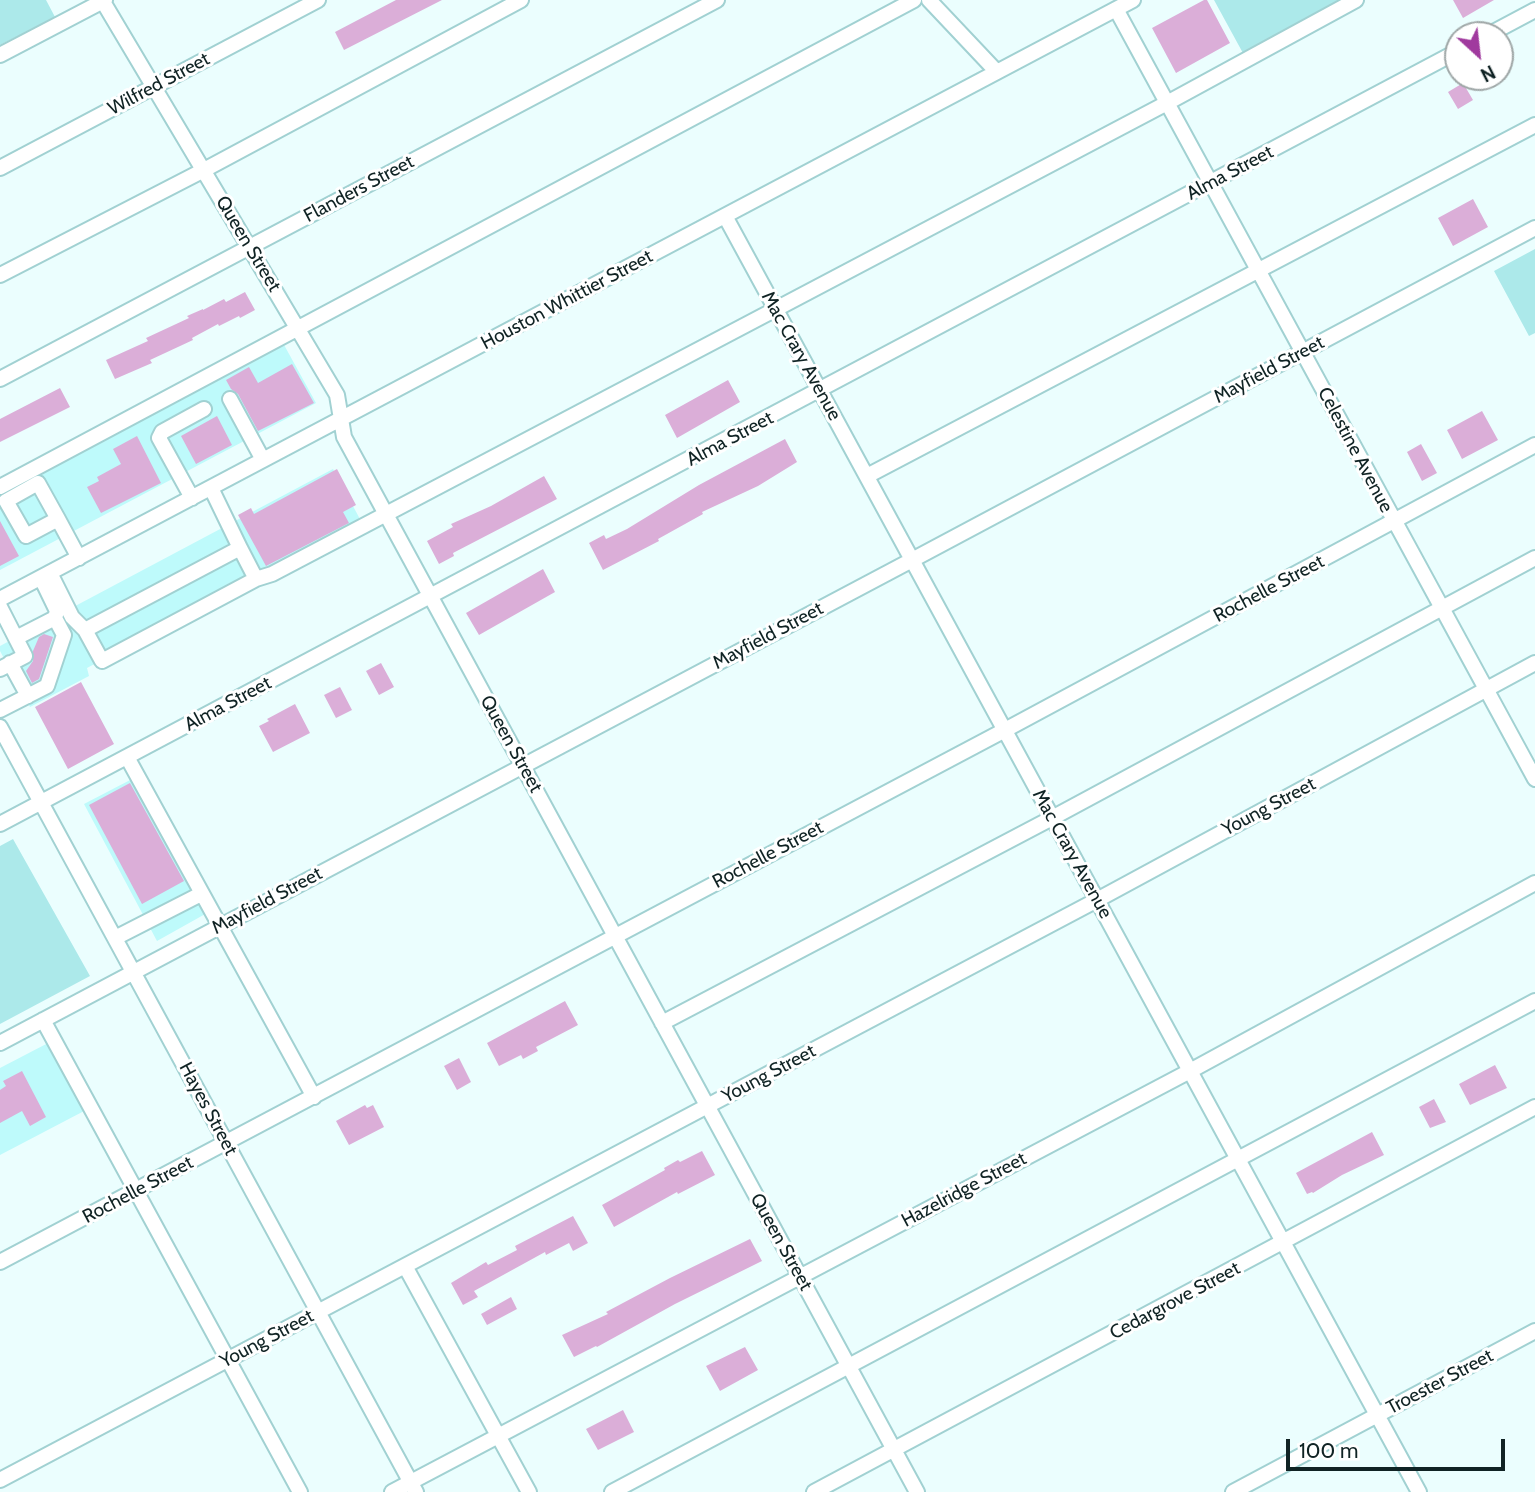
<!DOCTYPE html>
<html>
<head>
<meta charset="utf-8">
<style>
	body { margin:0 }
	#map { position:relative; width:1535px; height:1492px; overflow:hidden; background:#ebfefe; font-family:Cabin,sans-serif }
	canvas { display:block }
	.north { position:absolute; left:1444px; top:21px; width:70px; height:70px; box-sizing:border-box; background:#fff; border:2px solid #9fa7a7; border-radius:50%; rotate:153deg; font-size:19px; font-weight:700; line-height:28px; text-align:center; color:#102324 }
	.north::after { content:''; display:block; margin:auto; width:24px; height:32px; background:#a03a9e; clip-path:polygon(50% 0,100% 100%,50% 72%,0 100%) }
	.scale { position:absolute; left:1286px; top:1439px; width:219px; height:32px; box-sizing:border-box; border:4px solid #102324; border-top:0; padding-left:9px; font-size:21px; line-height:24px; white-space:nowrap; color:#102324; -webkit-text-stroke:5px #fff; paint-order:stroke }
</style>
</head>
<body>
<div id="map">
<canvas width="1535" height="1492"></canvas>
<div class="north">N</div>
<div class="scale">100 m</div>
</div>
<script>
const c = document.querySelector('canvas').getContext('2d');
c.lineJoin = 'round';
function fill(path, color) { c.fillStyle = color; c.fill(path, 'evenodd'); }
const poly = rows => new Path2D(rows.map(r => 'M' + r).join(''));
function trace(path, color, width, dash) { c.strokeStyle = color; c.lineWidth = width; c.lineCap = dash ? 'butt' : 'round'; c.setLineDash(dash || []); c.stroke(path); }
function write(font, color, halo, rows, align = 'center') {
  c.font = font + ' Cabin,sans-serif'; c.lineWidth = 6; c.setLineDash([]); c.textBaseline = 'middle'; c.strokeStyle = halo; c.fillStyle = color; for (const [text, x, y, turn = 0] of rows) {
    c.save(); c.translate(x, y); c.rotate((+turn || 0) * Math.PI / 180); c.textAlign = isNaN(turn) ? turn : align; if (halo) c.strokeText(text, 0, 0); c.fillText(text, 0, 0); c.restore();
  }
}
const built = poly([
	[283,343,316,403,0,570,0,494],
	[333,469,361,521,87,668,89,676,30,707,0,651,0,646],
	[134,778,207,913,157,941,84,804],
	[50,1042,86,1110,0,1155,0,1068]
]);
const green = poly([
	[0,0,46,0,55,17,0,45],
	[1214,0,1345,0,1244,55],
	[1535,249,1535,333,1529,336,1494,271],
	[13,839,90,976,0,1024,0,846]
]);
const building = poly([
	[396,0,442,0,344,50,335,32],
	[1204,0,1207,0,1230,43,1176,73,1152,28],
	[1453,0,1494,0,1463,18],
	[1463,83,1473,100,1458,109,1448,92],
	[1473,199,1488,227,1453,246,1438,218],
	[245,292,255,310,240,318,239,316,219,326,218,324,192,338,193,340,150,360,152,363,115,379,106,360,148,341,146,338,189,318,187,316,203,309,203,310,224,299,226,302],
	[292,364,314,403,258,431,238,394,231,389,226,380,249,367,258,383],
	[728,380,740,402,677,438,665,415],
	[60,388,70,407,0,442,0,419],
	[1482,411,1498,440,1462,459,1447,430],
	[217,416,232,445,196,464,181,436],
	[137,436,161,483,101,513,87,487,99,481,97,477,121,464,113,449],
	[785,439,797,462,758,486,702,512,703,514,658,539,659,541,603,570,589,543,604,535,606,539,627,529,699,485],
	[1421,444,1437,473,1422,481,1407,452],
	[337,469,356,505,343,512,349,523,266,566,238,515,251,508,254,514],
	[544,476,557,499,453,553,454,556,439,564,427,541,453,527,451,524,491,506],
	[0,521,19,556,0,566],
	[543,569,555,592,479,635,466,613],
	[44,634,53,637,39,679,32,683,26,671,33,661,33,651,39,637],
	[381,663,394,687,379,695,366,671],
	[81,682,114,744,68,769,35,707],
	[340,687,352,710,336,718,324,695],
	[295,704,310,733,273,752,259,726,269,721,267,719],
	[130,783,184,881,142,904,89,805],
	[565,1001,578,1025,536,1047,538,1051,523,1059,521,1055,499,1066,487,1043],
	[459,1058,471,1082,457,1090,444,1066],
	[1495,1065,1507,1088,1470,1105,1459,1084],
	[22,1071,46,1117,30,1126,22,1111,0,1123,0,1090,6,1086,3,1081],
	[1434,1099,1446,1122,1430,1128,1419,1107],
	[365,1105,367,1108,373,1105,384,1127,349,1145,336,1121],
	[1372,1132,1384,1155,1342,1175,1313,1193,1312,1192,1307,1194,1296,1173],
	[702,1151,715,1175,678,1194,677,1192,614,1227,602,1205,665,1170,664,1168,678,1160,680,1162],
	[573,1216,588,1243,573,1251,569,1243,546,1255,545,1252,474,1291,478,1297,463,1305,451,1283,486,1262,488,1265,517,1250,515,1246],
	[750,1239,762,1261,675,1304,597,1347,596,1346,574,1357,562,1335,608,1314,606,1312,670,1278],
	[511,1297,517,1309,487,1325,481,1314],
	[745,1347,758,1370,720,1391,706,1366],
	[623,1410,634,1432,598,1450,586,1429]
]);
const minor = poly([
	[102,0,337,395,344,437,917,1492],
	[929,0,997,72],
	[1116,9,1535,779],
	[1488,35,1535,10],
	[0,55,105,0],
	[0,168,318,0],
	[725,216,1419,1492],
	[0,275,204,170,521,0],
	[0,379,717,0],
	[230,399,263,460],
	[867,476,1535,125],
	[0,487,914,0],
	[211,488,240,548,85,630,102,661,256,579,272,574,776,309,1167,103,1356,0],
	[192,498,159,438,162,432,204,409],
	[58,519,26,536,6,501,38,483,58,519,79,558],
	[240,548,256,579],
	[50,573,72,617,85,630],
	[0,599,1133,0],
	[0,607,25,656,0,669],
	[16,638,55,618],
	[10,663,28,696],
	[0,710,47,686,64,635,55,618,57,611,41,578],
	[0,727,416,1492],
	[127,757,314,1097],
	[0,824,1458,51],
	[115,938,201,894],
	[43,1020,300,1492],
	[662,1023,1052,818,1535,558],
	[0,1043,912,560,1535,228],
	[0,1262,1005,730,1535,445],
	[405,1266,529,1492],
	[0,1480,1097,900,1535,663],
	[392,1492,1190,1071,1535,883],
	[612,1492,1535,1001],
	[814,1492,1535,1107],
	[1233,1492,1535,1331]
]);
const streetNames = [
	["Wilfred Street",159,84,-28],
	["Alma Street",1230,173,-28],
	["Flanders Street",359,189,-28],
	["Queen Street",248,244,59],
	["Houston Whittier Street",567,300,-28],
	["Mac Crary Avenue",801,356,61],
	["Mayfield Street",1269,370,-28],
	["Alma Street",730,439,-28],
	["Celestine Avenue",1355,450,62],
	["Rochelle Street",1269,589,-28],
	["Mayfield Street",768,636,-28],
	["Alma Street",228,704,-28],
	["Queen Street",511,744,61],
	["Young Street",1269,807,-28],
	["Mac Crary Avenue",1072,854,61],
	["Rochelle Street",768,855,-28],
	["Mayfield Street",267,901,-28],
	["Young Street",769,1074,-28],
	["Hayes Street",208,1109,62],
	["Rochelle Street",138,1190,-28],
	["Hazelridge Street",964,1190,-28],
	["Queen Street",781,1242,61],
	["Cedargrove Street",1175,1301,-28],
	["Young Street",267,1339,-28],
	["Troester Street",1440,1382,-28]
];
fill(built, '#befafb');
fill(green, '#ace9ea');
fill(building, '#dbaed8');
trace(minor, '#a1d1d2', 18);
trace(minor, '#fff', 14);
write('19px', '#102324', '#fff', streetNames);
</script>
</body>
</html>
